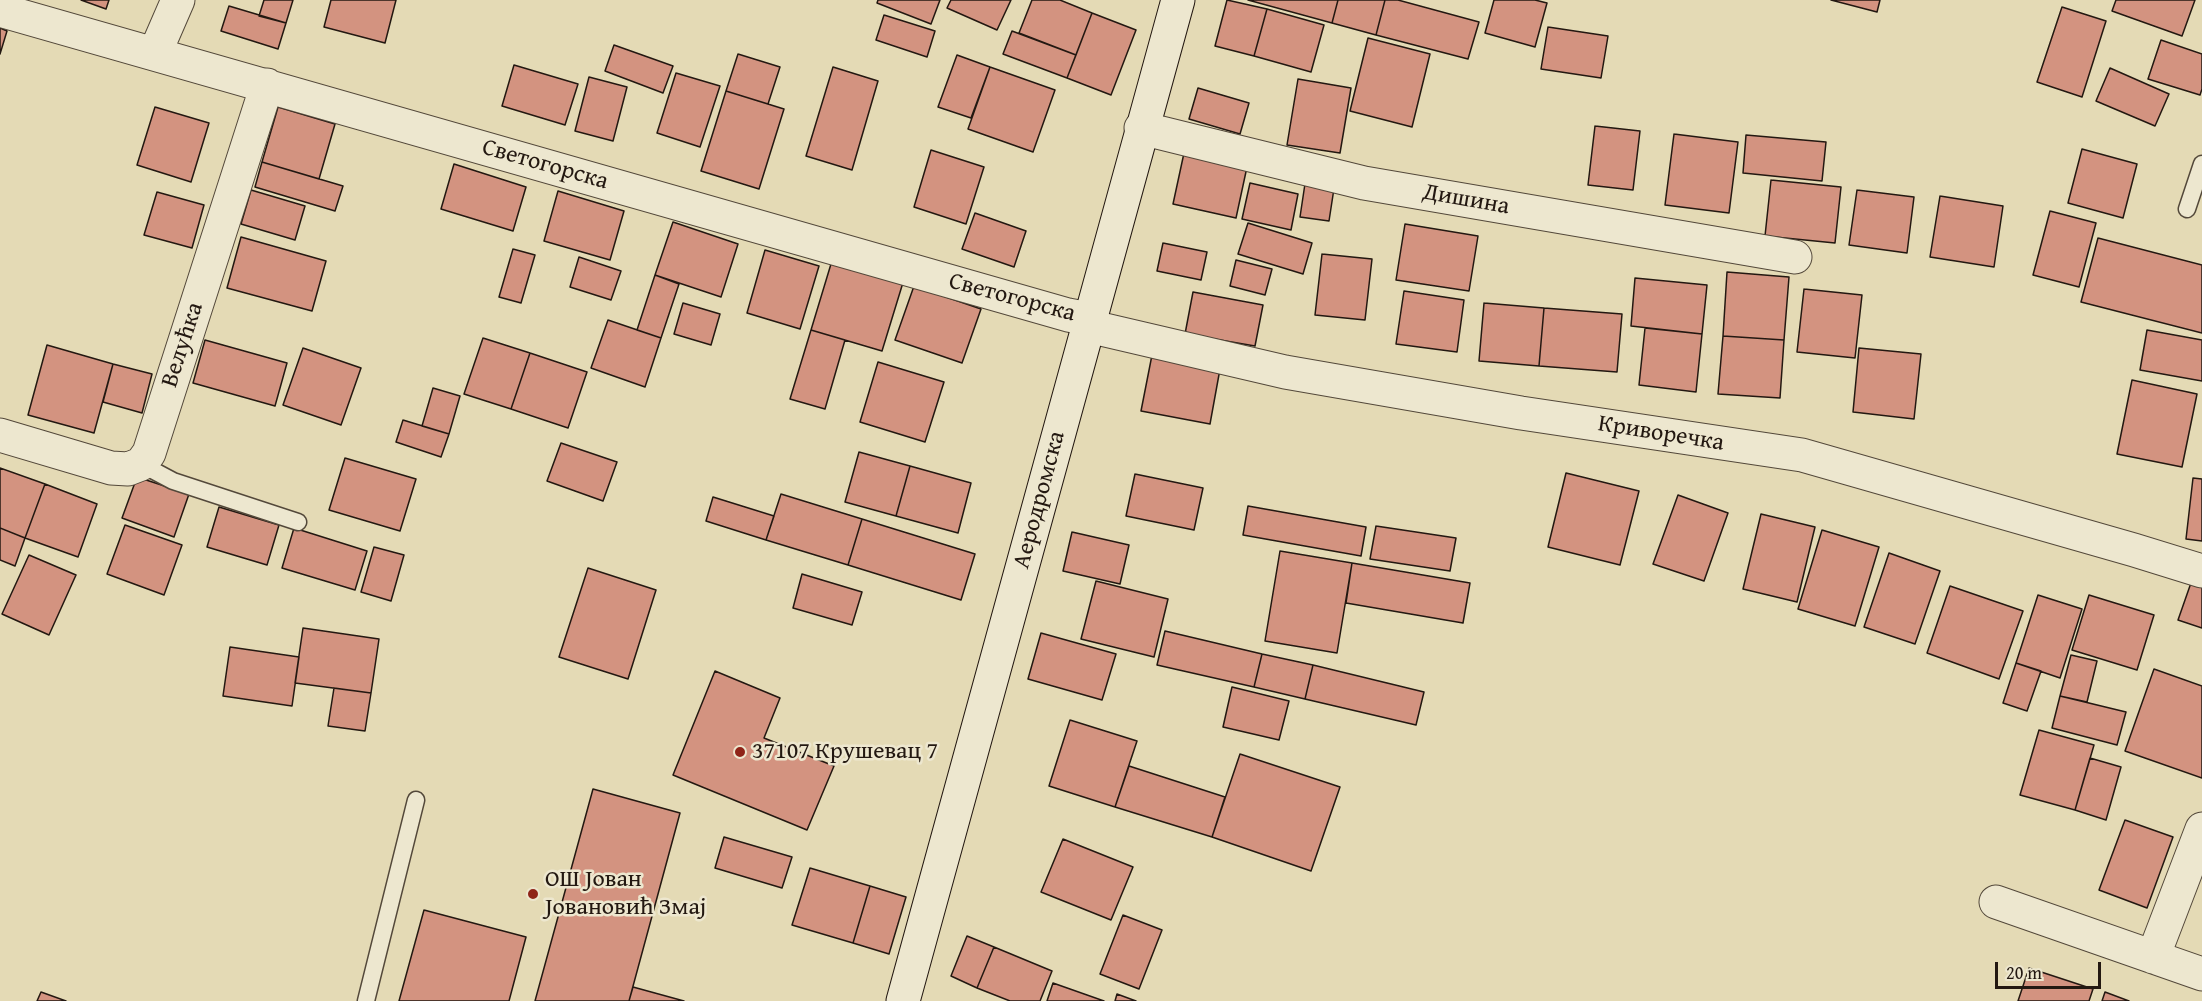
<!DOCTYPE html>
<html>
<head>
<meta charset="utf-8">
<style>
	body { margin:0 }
	#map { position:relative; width:2202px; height:1001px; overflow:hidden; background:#e4dab5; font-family:"Gentium Book Plus",serif }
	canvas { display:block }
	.scale { position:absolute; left:1995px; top:962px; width:106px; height:27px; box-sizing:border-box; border:3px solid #231811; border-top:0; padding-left:8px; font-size:18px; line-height:21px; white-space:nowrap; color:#231811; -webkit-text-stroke:4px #ede7cf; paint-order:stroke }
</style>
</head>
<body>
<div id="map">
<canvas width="2202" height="1001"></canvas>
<div class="scale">20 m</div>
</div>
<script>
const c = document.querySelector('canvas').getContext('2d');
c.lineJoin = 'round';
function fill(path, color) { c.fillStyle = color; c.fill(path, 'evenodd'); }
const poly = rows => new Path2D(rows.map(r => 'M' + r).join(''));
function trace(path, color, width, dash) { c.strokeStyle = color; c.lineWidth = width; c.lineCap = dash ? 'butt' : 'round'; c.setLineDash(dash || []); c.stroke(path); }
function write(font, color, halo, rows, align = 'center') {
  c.font = font + ' "Gentium Book Plus",serif'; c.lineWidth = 5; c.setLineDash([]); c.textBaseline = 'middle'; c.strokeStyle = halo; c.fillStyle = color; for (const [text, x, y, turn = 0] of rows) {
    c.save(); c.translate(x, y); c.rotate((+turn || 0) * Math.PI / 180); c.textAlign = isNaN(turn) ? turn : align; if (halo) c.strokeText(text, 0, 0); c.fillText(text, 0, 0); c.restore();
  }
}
const building = poly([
	[81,0,109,0,106,9,81,0],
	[264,0,293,0,286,23,259,16,264,0],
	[331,0,396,0,385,43,324,27,331,0],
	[878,0,940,0,931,24,877,3,878,0],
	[951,0,1011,0,997,30,947,8,951,0],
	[1032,0,1060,0,1092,13,1076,55,1019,33,1032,0],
	[1227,0,1267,9,1254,56,1215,46,1227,0],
	[1248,0,1338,0,1332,23,1248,0],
	[1338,0,1385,0,1376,35,1332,23,1338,0],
	[1385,0,1398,0,1479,22,1468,59,1376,35,1385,0],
	[1494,0,1535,0,1547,3,1535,47,1485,33,1494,0],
	[1831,0,1880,0,1877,12,1831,0],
	[2116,0,2195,0,2182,36,2112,11,2116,0],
	[229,6,286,23,278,49,221,31,229,6],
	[2062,7,2106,21,2082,97,2037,82,2062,7],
	[1267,9,1324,25,1311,72,1254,56,1267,9],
	[1092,13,1136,30,1111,95,1067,78,1092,13],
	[884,15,935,31,927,57,876,40,884,15],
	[1548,27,1608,36,1601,78,1541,69,1548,27],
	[0,28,7,31,0,54,0,28],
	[1012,31,1076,55,1067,78,1003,54,1012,31],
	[1368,38,1430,54,1412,127,1350,111,1368,38],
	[2161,40,2202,54,2202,89,2200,95,2148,79,2161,40],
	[614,45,673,66,663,93,605,71,614,45],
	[738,54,780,67,768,104,726,91,738,54],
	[957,55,990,67,971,118,938,107,957,55],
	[514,65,578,84,565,125,502,106,514,65],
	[833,67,878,81,852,170,806,156,833,67],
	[990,67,1055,90,1033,152,968,129,990,67],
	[2110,68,2169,94,2155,126,2096,101,2110,68],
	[676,73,720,86,700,147,657,133,676,73],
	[589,77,627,87,613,141,575,131,589,77],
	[1298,79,1351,88,1340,153,1287,145,1298,79],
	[1198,88,1249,103,1240,134,1189,119,1198,88],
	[726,91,784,109,759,189,701,171,726,91],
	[155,107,209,123,191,182,137,165,155,107],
	[278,107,335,124,319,179,262,162,278,107],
	[1595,126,1640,131,1633,190,1588,185,1595,126],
	[1674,134,1738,142,1729,213,1665,205,1674,134],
	[1746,135,1826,142,1822,181,1743,173,1746,135],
	[2082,149,2137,164,2123,218,2068,203,2082,149],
	[931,150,984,167,966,224,914,207,931,150],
	[1184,153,1247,167,1236,218,1173,204,1184,153],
	[262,162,343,186,335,211,255,187,262,162],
	[454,164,526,187,513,231,441,209,454,164],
	[1306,177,1335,182,1329,221,1300,217,1306,177],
	[1771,180,1841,187,1835,243,1765,236,1771,180],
	[1250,183,1298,194,1291,230,1242,219,1250,183],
	[251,190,305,206,295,240,241,224,251,190],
	[1857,190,1914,197,1907,253,1849,245,1857,190],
	[558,191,624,211,610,260,544,241,558,191],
	[157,192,204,205,192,248,144,235,157,192],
	[1940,196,2003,206,1994,267,1930,257,1940,196],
	[2050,211,2096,223,2079,287,2033,275,2050,211],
	[975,213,1026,231,1014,267,962,249,975,213],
	[673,222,738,244,721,297,655,275,673,222],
	[1248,223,1312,243,1303,274,1238,254,1248,223],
	[1405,224,1478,236,1469,291,1396,280,1405,224],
	[241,237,326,261,312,311,227,288,241,237],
	[2098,238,2202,265,2202,333,2081,302,2098,238],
	[1163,243,1207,252,1201,280,1157,271,1163,243],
	[513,249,535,255,521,303,499,297,513,249],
	[765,250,819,266,800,329,747,313,765,250],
	[834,254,905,276,882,351,811,330,834,254],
	[1322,254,1372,259,1365,320,1315,315,1322,254],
	[579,257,621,271,611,300,570,287,579,257],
	[1236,260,1272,269,1265,295,1230,286,1236,260],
	[1727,272,1789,277,1784,340,1723,336,1727,272],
	[655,275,679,284,661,338,637,330,655,275],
	[1635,278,1707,285,1702,334,1631,326,1635,278],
	[914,286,981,309,962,363,895,340,914,286],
	[1804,289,1862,295,1855,358,1797,352,1804,289],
	[1404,291,1464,300,1457,352,1396,344,1404,291],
	[1193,292,1263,305,1255,346,1185,334,1193,292],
	[683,303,720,314,711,345,674,334,683,303],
	[1484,303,1544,308,1539,366,1479,361,1484,303],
	[1544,308,1622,314,1617,372,1539,366,1544,308],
	[608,320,661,338,645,387,591,368,608,320],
	[1645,328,1702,334,1696,392,1639,385,1645,328],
	[811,330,845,340,825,409,790,399,811,330],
	[2147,330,2202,340,2202,381,2140,370,2147,330],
	[1723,336,1784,340,1780,398,1718,394,1723,336],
	[483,338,530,353,511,409,464,394,483,338],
	[205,340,287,363,275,406,193,383,205,340],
	[47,345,113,364,94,433,28,415,47,345],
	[303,348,361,368,341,425,283,405,303,348],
	[1859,348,1921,354,1914,419,1853,412,1859,348],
	[530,353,587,372,568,428,511,409,530,353],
	[1152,355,1220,369,1210,424,1141,411,1152,355],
	[878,362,944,382,925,442,860,422,878,362],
	[113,364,152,374,142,413,103,402,113,364],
	[2132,380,2197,394,2182,467,2117,454,2132,380],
	[433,388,460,396,449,434,422,426,433,388],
	[403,420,449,434,441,457,396,442,403,420],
	[561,443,617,462,603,501,547,481,561,443],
	[859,452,910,466,896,516,845,502,859,452],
	[345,458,416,479,400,531,329,510,345,458],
	[910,466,971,483,958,533,896,516,910,466],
	[0,468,45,484,25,538,0,528,0,468],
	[1566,473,1639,491,1620,565,1548,547,1566,473],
	[1135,474,1203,488,1194,530,1126,516,1135,474],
	[137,477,189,494,174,537,122,518,137,477],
	[2193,478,2202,479,2202,541,2186,539,2193,478],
	[45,484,97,504,78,557,25,538,45,484],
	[781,494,862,519,848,565,766,540,781,494],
	[1678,495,1728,513,1704,581,1653,564,1678,495],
	[713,497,774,516,766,540,706,521,713,497],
	[1248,506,1366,527,1361,556,1243,535,1248,506],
	[219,507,279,525,267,565,207,547,219,507],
	[1761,514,1815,527,1797,602,1743,589,1761,514],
	[862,519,975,554,961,600,848,565,862,519],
	[125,525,182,545,164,595,107,574,125,525],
	[1376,526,1456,538,1450,571,1370,559,1376,526],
	[0,528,25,538,15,566,0,560,0,528],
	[294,528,367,551,355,590,282,568,294,528],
	[1822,530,1879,547,1855,626,1798,609,1822,530],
	[1072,532,1129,545,1120,584,1063,571,1072,532],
	[374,547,404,555,391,601,361,592,374,547],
	[1280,551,1352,563,1337,653,1265,641,1280,551],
	[1889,553,1940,571,1915,644,1864,627,1889,553],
	[29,555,76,575,49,635,2,614,29,555],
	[1352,563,1470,583,1463,623,1346,603,1352,563],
	[588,568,656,590,628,679,559,657,588,568],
	[802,574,862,592,852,625,793,608,802,574],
	[2192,580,2202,583,2202,628,2178,620,2192,580],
	[1096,581,1168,599,1154,657,1081,639,1096,581],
	[1950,586,2023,611,1999,679,1927,653,1950,586],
	[2038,595,2082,609,2060,678,2016,663,2038,595],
	[2089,595,2154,615,2137,670,2072,650,2089,595],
	[303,628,379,639,371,693,295,683,303,628],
	[1165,631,1262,654,1254,687,1157,665,1165,631],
	[1041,633,1116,654,1102,700,1028,679,1041,633],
	[230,647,299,657,292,706,223,696,230,647],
	[1262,654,1313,665,1305,699,1254,687,1262,654],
	[2071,655,2097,661,2087,702,2060,696,2071,655],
	[2016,663,2041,671,2027,711,2003,703,2016,663],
	[1313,665,1424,692,1416,725,1305,699,1313,665],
	[2154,669,2202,686,2202,778,2125,751,2154,669],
	[715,671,780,698,764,738,834,766,807,830,673,775,715,671],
	[1232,687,1289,701,1279,740,1223,727,1232,687],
	[334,688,371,693,365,731,328,726,334,688],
	[2060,696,2126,712,2117,745,2052,728,2060,696],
	[1070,720,1137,741,1115,807,1049,786,1070,720],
	[2039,730,2094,745,2075,810,2020,795,2039,730],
	[1240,754,1340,787,1311,871,1212,837,1240,754],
	[2090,758,2121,767,2106,820,2075,810,2090,758],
	[1129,766,1225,797,1212,837,1115,807,1129,766],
	[593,789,680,813,629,1001,535,1001,593,789],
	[2125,820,2173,837,2147,908,2099,890,2125,820],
	[724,837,792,857,782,888,715,868,724,837],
	[1063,839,1133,867,1111,920,1041,892,1063,839],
	[810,868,870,886,853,943,792,925,810,868],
	[870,886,906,897,889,954,853,943,870,886],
	[424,910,526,937,509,1001,399,1001,424,910],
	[1123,915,1162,930,1139,989,1100,974,1123,915],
	[967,936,994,947,977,988,951,976,967,936],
	[994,947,1052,971,1040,1001,1010,1001,977,988,994,947],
	[2029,968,2093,989,2089,1001,2018,1001,2029,968],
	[1053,983,1104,1001,1047,1001,1053,983],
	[633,987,684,1001,629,1001,633,987],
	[41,992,66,1001,37,1001,41,992],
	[2105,992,2129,1001,2102,1001,2105,992],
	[1117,994,1136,1001,1115,1001,1117,994]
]);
const lane = poly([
	[2187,209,2202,164],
	[141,464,173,481,298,522],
	[366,1001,416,800]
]);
const street = poly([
	[0,10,1068,315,1090,319],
	[155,53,178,0],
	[1141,128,1364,183,1795,257],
	[1088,326,1285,372,1521,413,1802,455,2134,550,2202,571],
	[0,435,111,468,128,469,141,464,149,453,267,85],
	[1996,902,2202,974],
	[2153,957,2202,829]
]);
const secondary = poly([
	[903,1001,1178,0]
]);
const markers = [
	[740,752,6,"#8f2418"],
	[533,894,6,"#8f2418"]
];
const streetNames = [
	["Светогорска",545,165,16],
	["Дишина",1466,200,10],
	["Светогорска",1012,298,15],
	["Велућка",183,345,-72],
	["Криворечка",1661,434,9],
	["Аеродромска",1040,500,-75]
];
const poiNames = [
	["37107 Крушевац 7",752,752],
	["ОШ Јован",545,880],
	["Јовановић Змај",545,908]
];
fill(building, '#d39380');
trace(building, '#231811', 1.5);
trace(lane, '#53483a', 19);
trace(street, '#53483a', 35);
trace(secondary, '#231811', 35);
trace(lane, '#ede7cf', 16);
trace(street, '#ede7cf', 33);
trace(secondary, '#ede7cf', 33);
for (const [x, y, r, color] of markers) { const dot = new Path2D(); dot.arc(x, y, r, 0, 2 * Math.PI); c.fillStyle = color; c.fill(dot); trace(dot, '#ede7cf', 2); }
write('24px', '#231811', '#ede7cf', streetNames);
write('24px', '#231811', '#ede7cf', poiNames, 'left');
</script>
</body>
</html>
